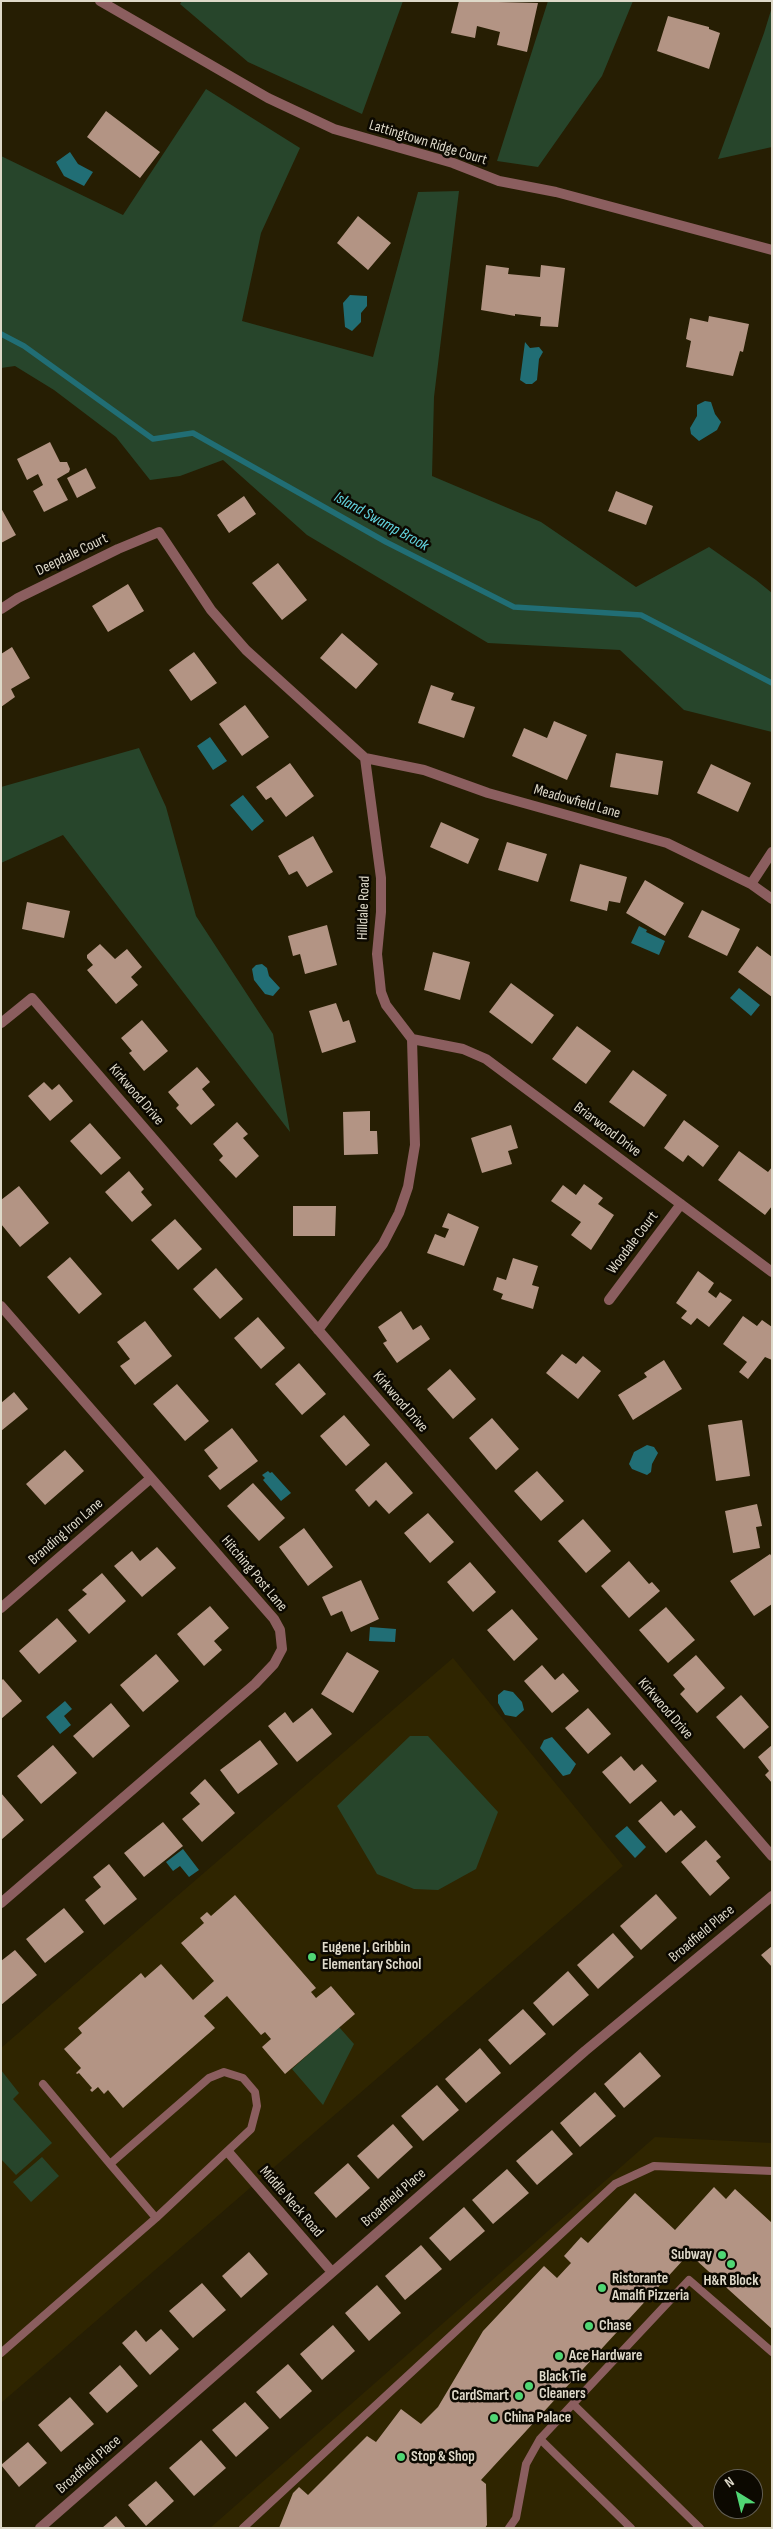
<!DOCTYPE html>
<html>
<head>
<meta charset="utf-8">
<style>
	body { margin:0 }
	#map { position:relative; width:773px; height:2529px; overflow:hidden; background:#261e03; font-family:"Sofia Sans Condensed",sans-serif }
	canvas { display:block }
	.frame { position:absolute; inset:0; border:2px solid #ded9c9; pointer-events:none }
	.north { position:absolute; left:713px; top:2469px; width:50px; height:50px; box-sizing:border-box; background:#0c0901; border:1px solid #605c51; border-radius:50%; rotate:324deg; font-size:14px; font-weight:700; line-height:20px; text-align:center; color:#ded9c9 }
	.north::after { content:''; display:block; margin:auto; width:18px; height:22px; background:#51d674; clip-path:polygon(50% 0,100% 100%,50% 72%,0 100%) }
</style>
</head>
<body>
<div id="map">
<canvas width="773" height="2529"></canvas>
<div class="frame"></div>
<div class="north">N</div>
</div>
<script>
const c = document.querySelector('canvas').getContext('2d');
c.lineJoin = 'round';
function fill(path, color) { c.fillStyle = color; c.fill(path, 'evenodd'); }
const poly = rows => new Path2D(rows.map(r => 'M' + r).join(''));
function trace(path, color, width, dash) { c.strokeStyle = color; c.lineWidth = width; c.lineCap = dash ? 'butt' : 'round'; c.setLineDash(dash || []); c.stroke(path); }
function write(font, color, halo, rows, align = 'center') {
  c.font = font + ' "Sofia Sans Condensed",sans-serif'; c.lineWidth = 5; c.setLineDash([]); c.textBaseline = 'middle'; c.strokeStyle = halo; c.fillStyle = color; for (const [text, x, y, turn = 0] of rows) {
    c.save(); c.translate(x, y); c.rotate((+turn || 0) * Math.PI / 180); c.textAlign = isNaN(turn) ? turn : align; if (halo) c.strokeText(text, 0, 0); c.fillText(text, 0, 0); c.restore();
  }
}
const built = poly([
	[453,1658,623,1866,1,2403,1,2048],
	[655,2137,772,2143,772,2528,210,2528],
	[723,2479,753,2479,753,2509,723,2509]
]);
const green = poly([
	[182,1,403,1,362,114,248,62,180,4],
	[548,1,633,1,602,76,538,167,497,161],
	[772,7,772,147,718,159,764,33],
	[206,89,300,148,261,233,242,321,373,357,418,192,459,191,434,397,432,476,541,522,636,587,709,547,756,580,772,593,772,732,684,710,620,650,488,643,307,535,223,460,180,476,150,480,116,437,54,390,15,366,1,368,1,156,123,215],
	[139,748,166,807,196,916,273,1034,290,1132,63,835,1,863,1,787],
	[410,1736,428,1736,498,1812,476,1869,438,1890,414,1889,377,1874,337,1806],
	[339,2027,354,2044,323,2105,292,2069],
	[1,2070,19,2093,13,2099,52,2143,16,2175,1,2159],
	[42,2157,59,2176,31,2202,13,2182]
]);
const water = poly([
	[70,152,78,164,93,172,84,186,64,176,56,162],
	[350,295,367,296,367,306,361,313,361,322,352,331,345,327,343,303],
	[525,342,530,348,539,347,543,352,539,359,537,380,532,384,526,384,520,380],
	[705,401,711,402,715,414,721,422,717,430,699,441,691,434,690,428,697,416,697,405],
	[210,737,227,761,213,770,197,746],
	[243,795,264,821,252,831,230,805],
	[639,926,647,930,646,932,665,941,659,955,631,943],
	[262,964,267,968,269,976,280,988,273,996,265,994,254,980,252,969,256,965],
	[739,988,760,1005,751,1016,730,998],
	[647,1445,654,1447,658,1453,652,1464,651,1472,647,1475,632,1469,629,1464,634,1452],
	[268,1471,270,1473,272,1472,291,1493,281,1501,263,1480,265,1478,262,1475],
	[370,1627,396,1629,395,1642,369,1641],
	[504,1690,513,1692,522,1702,524,1710,516,1717,505,1715,498,1703,498,1695],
	[65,1701,72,1709,64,1716,71,1725,60,1734,46,1717],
	[552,1737,576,1764,570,1774,563,1776,540,1748,544,1740],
	[627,1826,646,1847,635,1858,615,1836],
	[183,1849,199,1870,189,1877,180,1866,173,1871,166,1862]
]);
const stream = poly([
	[1,334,24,346,153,439,193,433,386,542,514,607,641,615,772,683]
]);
const building = poly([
	[459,1,538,3,527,52,497,45,500,32,477,26,475,38,451,33],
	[668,16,709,27,709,29,720,33,709,69,657,51],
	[106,111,160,152,140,178,87,137],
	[358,216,391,243,368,270,337,243],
	[486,265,509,268,508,274,540,277,541,265,565,268,558,327,540,326,541,317,515,314,515,316,481,310],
	[709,316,749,324,743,352,740,351,733,376,686,367,691,341,686,339,690,318,708,322],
	[50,442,60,462,67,462,70,469,69,472,57,479,68,500,44,512,33,491,43,485,38,474,27,480,17,459],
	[86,468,96,488,77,498,67,478],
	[616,491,653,506,646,525,608,511],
	[244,496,256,514,229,533,217,515],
	[1,508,16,535,1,543],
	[278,563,307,600,282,620,252,583],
	[128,584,144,611,108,632,92,606],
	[342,633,378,664,356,689,320,658],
	[12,647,30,678,11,689,15,697,1,707,1,654],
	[194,652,217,683,191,701,169,670],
	[431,685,454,693,451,700,475,707,464,738,418,723],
	[245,705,269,737,242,756,219,724],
	[554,721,587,735,567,780,512,756,524,728,547,738],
	[616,753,663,761,658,795,610,787],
	[290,763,314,796,286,817,271,797,266,800,256,787],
	[711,764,751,783,738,812,697,793],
	[441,822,479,839,468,864,430,847],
	[313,836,333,872,307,887,297,871,289,875,278,856],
	[507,842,547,854,538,882,498,870],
	[580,864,627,877,620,903,609,901,607,911,570,901],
	[645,880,684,903,665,936,626,913],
	[27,902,70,911,64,938,22,929],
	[702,910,740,929,727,956,688,937],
	[327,925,337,965,305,974,300,954,293,956,288,936],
	[100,944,115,959,127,949,142,967,131,977,138,985,116,1004,87,970,93,965,87,958,87,955],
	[757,946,772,957,772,997,738,972],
	[433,952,470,962,460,1000,424,990],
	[511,983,554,1015,532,1044,489,1012],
	[336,1003,343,1022,349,1020,356,1042,322,1053,309,1011],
	[142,1020,168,1051,144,1071,129,1053,132,1051,121,1038],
	[577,1026,611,1051,586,1084,552,1059],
	[197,1067,210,1082,202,1089,215,1105,191,1125,176,1108,179,1105,168,1092],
	[633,1070,667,1095,644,1127,609,1102],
	[44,1082,52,1090,59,1084,73,1101,50,1121,28,1096],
	[370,1111,370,1131,377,1131,378,1154,344,1155,343,1112],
	[684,1120,719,1146,703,1167,688,1155,683,1162,664,1148],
	[237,1122,248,1134,243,1138,259,1156,236,1178,219,1160,223,1156,213,1144],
	[90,1123,121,1158,101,1175,70,1141],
	[511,1125,518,1148,508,1151,512,1164,482,1173,471,1138],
	[739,1151,768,1172,772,1167,772,1206,765,1215,718,1180],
	[129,1171,144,1189,141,1192,152,1205,132,1222,105,1192],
	[584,1184,603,1198,598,1204,614,1215,591,1250,571,1235,581,1222,551,1201,563,1185,576,1195],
	[19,1186,49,1223,20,1247,1,1224,1,1200],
	[293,1206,336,1206,335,1236,293,1236],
	[448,1213,479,1227,464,1266,427,1253,435,1234,445,1238,449,1229,442,1227],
	[175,1219,202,1249,178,1270,151,1240],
	[70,1257,102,1294,79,1314,47,1277],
	[513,1258,538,1266,532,1285,539,1287,533,1309,501,1299,503,1294,493,1290,497,1277,506,1280],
	[216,1268,243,1299,220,1319,193,1289],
	[698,1271,714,1283,708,1292,716,1298,720,1292,732,1300,709,1327,697,1318,691,1325,681,1318,687,1311,676,1303],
	[401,1311,413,1330,421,1325,430,1339,397,1363,383,1343,387,1341,378,1327],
	[743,1316,757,1326,762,1320,772,1327,772,1360,765,1357,748,1379,739,1372,747,1362,723,1344],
	[258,1317,285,1348,261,1369,234,1338],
	[145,1321,172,1356,135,1385,120,1366,130,1359,117,1342],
	[562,1354,576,1364,583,1356,601,1371,578,1399,546,1373],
	[664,1360,682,1389,633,1420,618,1395,647,1377,644,1373],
	[299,1363,326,1394,302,1415,275,1384],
	[450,1369,476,1399,453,1419,427,1389],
	[177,1384,209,1421,185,1441,153,1404],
	[14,1392,28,1409,1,1431,1,1403],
	[344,1415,370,1445,346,1466,320,1436],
	[492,1418,519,1449,496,1470,469,1438],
	[742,1420,750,1476,716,1481,708,1425],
	[232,1428,258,1461,220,1490,208,1476,218,1468,204,1450],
	[65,1450,84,1471,45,1505,26,1484],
	[386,1462,413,1493,389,1514,376,1500,369,1507,355,1490],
	[537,1471,564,1501,541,1521,514,1491],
	[253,1483,285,1518,259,1541,227,1506],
	[757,1504,762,1526,756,1527,760,1548,733,1553,725,1511],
	[428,1513,454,1542,430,1563,404,1533],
	[583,1519,611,1551,586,1573,558,1541],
	[304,1528,333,1567,308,1586,279,1547],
	[157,1547,176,1568,142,1597,114,1566,132,1551,140,1561],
	[770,1554,772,1557,772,1604,754,1616,730,1581],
	[629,1561,649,1584,652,1582,660,1591,629,1618,601,1586],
	[470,1562,496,1592,473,1612,447,1582],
	[102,1573,126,1601,89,1634,68,1610,87,1594,82,1590],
	[361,1580,379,1619,351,1632,342,1611,331,1616,322,1597],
	[210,1606,229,1628,214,1641,222,1650,204,1666,177,1634],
	[666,1607,695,1640,668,1663,639,1630],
	[512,1609,538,1639,514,1661,487,1630],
	[57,1618,77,1641,39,1674,19,1651],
	[347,1652,379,1671,353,1713,321,1694],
	[156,1654,179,1681,143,1712,120,1685],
	[696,1655,725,1688,697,1713,680,1694,685,1689,673,1675],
	[542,1665,555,1680,563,1673,579,1691,552,1713,524,1681],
	[3,1679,22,1701,1,1719,1,1681],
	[741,1695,769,1727,744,1749,716,1717],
	[111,1703,130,1726,93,1758,73,1736],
	[312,1708,332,1734,297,1762,268,1726,285,1712,293,1723],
	[588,1708,611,1734,588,1754,565,1728],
	[260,1740,278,1764,238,1794,220,1770],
	[53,1745,77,1773,41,1804,17,1776],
	[772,1745,772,1783,765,1775,769,1771,758,1757],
	[621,1756,634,1771,642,1764,657,1781,630,1804,602,1772],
	[205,1779,235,1813,202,1842,182,1819,200,1804,190,1793],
	[1,1793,24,1820,1,1840],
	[661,1801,674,1816,681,1810,696,1827,666,1853,638,1821],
	[163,1822,183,1846,144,1877,124,1853],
	[706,1840,721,1857,716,1861,730,1878,710,1896,681,1862],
	[109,1864,137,1899,104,1925,85,1900,101,1887,93,1877],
	[656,1894,677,1918,641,1950,620,1926],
	[235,1895,316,1988,311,1992,316,1998,331,1986,355,2014,285,2074,262,2047,271,2039,265,2032,261,2035,227,1996,204,2016,215,2028,123,2108,108,2090,104,2094,98,2087,92,2092,90,2090,92,2088,79,2073,77,2074,76,2073,81,2068,64,2049,82,2033,78,2028,141,1973,145,1978,161,1964,193,2000,214,1981,181,1943,204,1923,200,1918,207,1912,211,1916],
	[64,1908,84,1932,45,1963,26,1939],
	[613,1933,634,1957,598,1989,577,1965],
	[772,1946,772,1967,761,1955],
	[15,1950,37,1975,1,2005,1,1961],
	[568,1971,589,1995,553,2026,533,2003],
	[523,2009,546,2034,510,2065,488,2040],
	[480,2048,501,2073,466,2103,445,2079],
	[640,2052,661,2076,624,2108,604,2084],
	[437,2085,459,2110,423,2141,401,2116],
	[595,2092,616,2116,580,2147,560,2123],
	[393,2124,413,2147,378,2179,357,2156],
	[552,2130,573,2154,537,2185,516,2161],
	[348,2163,370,2188,336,2218,314,2193],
	[507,2169,529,2193,493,2224,472,2200],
	[714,2187,726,2199,735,2189,772,2223,772,2329,696,2260,685,2258,481,2480,486,2484,487,2525,485,2528,279,2528,293,2493,299,2487,308,2495,367,2436,376,2442,401,2409,421,2424,438,2407,483,2331,544,2266,557,2278,571,2263,564,2256,581,2237,588,2243,635,2193,675,2230],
	[464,2207,485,2231,450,2261,429,2238],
	[421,2245,442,2269,405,2300,385,2276],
	[249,2252,268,2274,241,2298,222,2276],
	[202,2283,226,2310,193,2338,169,2311],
	[377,2285,401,2313,369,2341,345,2313],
	[333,2325,355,2351,322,2380,300,2354],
	[161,2329,179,2349,150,2375,122,2343,136,2330,146,2342],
	[288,2364,312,2391,280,2419,256,2392],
	[120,2365,138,2386,107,2413,89,2393],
	[70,2397,94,2424,61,2452,38,2425],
	[245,2402,269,2428,236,2457,212,2430],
	[201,2440,226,2468,194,2496,169,2468],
	[28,2442,47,2463,19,2487,1,2465],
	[156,2481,174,2501,146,2526,128,2505],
	[116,2516,126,2528,102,2528]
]);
const lane = poly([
	[43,2084,110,2164,156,2218,251,2129,257,2106,255,2092,243,2078,224,2072,209,2078,110,2164],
	[1,2353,156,2218],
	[573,2404,700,2528],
	[540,2439,631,2528],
	[243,2528,615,2184,654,2166,772,2171],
	[509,2528,516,2518,526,2464,540,2439,689,2280,772,2352]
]);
const street = poly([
	[100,1,268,98,334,129,453,163,499,181,556,192,772,250],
	[1,609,18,598,118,549,159,532,211,610,246,650,365,758,381,878,381,912,377,954,381,992,386,1005,412,1039,415,1145,408,1187,399,1213,383,1244,318,1330],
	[365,758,424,770,488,793,667,843,751,884,772,899],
	[751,884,772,852],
	[1,1023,32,998,772,1856],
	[412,1039,463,1049,486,1059,772,1272],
	[609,1300,681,1204],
	[1,1306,274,1619,280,1630,282,1649,274,1664,255,1684,1,1903],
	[1,1608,151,1478],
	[229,2153,332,2272],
	[40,2528,585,2051,772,1896]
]);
const markers = [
	[312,1957,5,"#51d674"],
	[722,2255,5,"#51d674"],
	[731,2264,5,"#51d674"],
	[602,2288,5,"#51d674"],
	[589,2326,5,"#51d674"],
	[559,2356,5,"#51d674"],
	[529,2386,5,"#51d674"],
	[519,2396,5,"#51d674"],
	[494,2418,5,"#51d674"],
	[401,2457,5,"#51d674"]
];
const streetNames = [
	["Lattingtown Ridge Court",428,143,17],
	["Deepdale Court",72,555,-26],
	["Meadowfield Lane",577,802,16],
	["Hilldale Road",364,908,-88],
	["Kirkwood Drive",136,1095,49],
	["Briarwood Drive",607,1130,37],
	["Woodale Court",633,1243,-53],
	["Kirkwood Drive",400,1402,49],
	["Branding Iron Lane",66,1532,-41],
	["Hitching Post Lane",254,1574,50],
	["Kirkwood Drive",665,1709,49],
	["Broadfield Place",702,1934,-40],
	["Broadfield Place",394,2198,-41],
	["Middle Neck Road",291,2202,49],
	["Broadfield Place",89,2465,-41]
];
const poiNames = [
	["Eugene J. Gribbin",322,1948],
	["Elementary School",322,1965],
	["Subway",712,2255,"right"],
	["Ristorante",612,2279],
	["Amalfi Pizzeria",612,2296],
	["H&R Block",731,2281,"center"],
	["Chase",599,2326],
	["Ace Hardware",569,2356],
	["Black Tie",539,2377],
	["Cleaners",539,2394],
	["CardSmart",509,2396,"right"],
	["China Palace",504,2418],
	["Stop & Shop",411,2457]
];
const waterNames = [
	["Island Swamp Brook",381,522,29]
];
fill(built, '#2f2500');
fill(green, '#27452b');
fill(water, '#216e75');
trace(stream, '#216e75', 5.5);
fill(building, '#b39484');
trace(lane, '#8b5e5f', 8);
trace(street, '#8b5e5f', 10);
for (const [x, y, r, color] of markers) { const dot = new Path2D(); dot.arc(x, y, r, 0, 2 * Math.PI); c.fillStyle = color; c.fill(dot); trace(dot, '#0c0901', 2); }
write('15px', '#ded9c9', '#0c0901', streetNames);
write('bold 15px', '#ded9c9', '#0c0901', poiNames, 'left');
write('italic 16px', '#62d3de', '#0c0901', waterNames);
</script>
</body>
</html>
